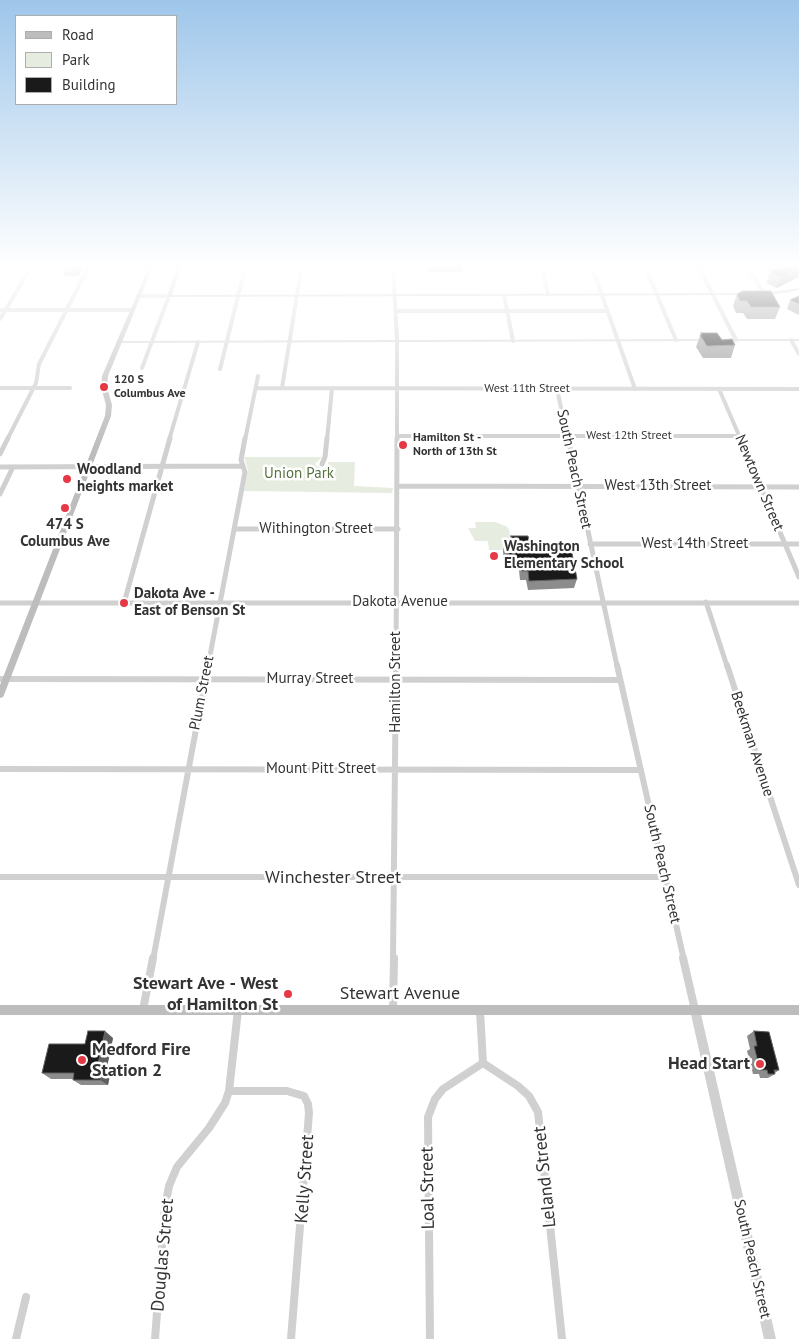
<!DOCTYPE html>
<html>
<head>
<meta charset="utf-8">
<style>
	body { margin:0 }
	#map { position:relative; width:799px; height:1339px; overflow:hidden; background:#fff; font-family:"PT Sans",sans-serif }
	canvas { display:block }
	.legend { position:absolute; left:15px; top:15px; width:162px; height:90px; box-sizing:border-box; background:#fff; border:1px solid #adadad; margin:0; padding:6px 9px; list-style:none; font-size:15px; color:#333 }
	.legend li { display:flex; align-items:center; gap:10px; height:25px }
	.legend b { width:25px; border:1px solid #adadad }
</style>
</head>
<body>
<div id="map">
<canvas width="799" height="1339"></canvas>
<ul class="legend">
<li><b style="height:6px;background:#bdbdbd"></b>Road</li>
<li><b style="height:14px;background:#e6ecdf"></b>Park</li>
<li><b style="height:14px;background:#1a1a1a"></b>Building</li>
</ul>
</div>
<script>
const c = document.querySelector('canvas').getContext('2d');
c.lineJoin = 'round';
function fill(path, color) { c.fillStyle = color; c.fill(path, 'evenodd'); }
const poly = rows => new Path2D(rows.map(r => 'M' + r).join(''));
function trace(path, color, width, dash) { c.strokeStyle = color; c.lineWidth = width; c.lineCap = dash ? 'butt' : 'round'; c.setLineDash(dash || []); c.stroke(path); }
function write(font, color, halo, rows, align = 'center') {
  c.font = font + ' "PT Sans",sans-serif'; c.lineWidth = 5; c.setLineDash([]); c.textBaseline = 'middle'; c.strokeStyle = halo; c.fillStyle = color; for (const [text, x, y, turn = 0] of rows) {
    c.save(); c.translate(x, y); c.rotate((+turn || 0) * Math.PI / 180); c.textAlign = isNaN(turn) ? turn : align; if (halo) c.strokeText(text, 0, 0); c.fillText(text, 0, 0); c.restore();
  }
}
const green = poly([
	[244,457,322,457,315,464,321,469,328,467,328,462,355,462,354,486,393,488,392,493,244,491,248,470],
	[475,522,495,522,506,526,509,529,511,544,508,550,489,550,488,541,475,541,468,528,476,528]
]);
const minorFar3 = poly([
	[541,264,548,294],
	[591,264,635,389],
	[644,264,676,340],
	[697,264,736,340],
	[746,264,764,294],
	[504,295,513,341],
	[138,296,169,296,142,368],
	[0,310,132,310],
	[397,311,606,311],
	[0,319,33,264],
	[791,340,799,354],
	[397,341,397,440],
	[220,369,246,264],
	[0,388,70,388],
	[256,388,799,389],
	[282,388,302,264],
	[557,389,568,440],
	[719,389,741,440],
	[398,436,740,436],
	[7,440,36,383,39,364,90,264],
	[169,440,198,342],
	[245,440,258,376],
	[327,440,332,388]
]);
const minorFar2 = poly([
	[568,438,617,666],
	[740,438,799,577],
	[0,454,8,438],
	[322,464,325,457,327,438],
	[0,467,243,466],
	[398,486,799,487],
	[0,494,13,467],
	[234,529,398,529],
	[590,544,799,544],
	[706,602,727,666],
	[0,603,799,603],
	[124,603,170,438],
	[208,666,245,472,241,460,245,438],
	[396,666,397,438]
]);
const minorFar1 = poly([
	[617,665,684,960],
	[727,665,799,885],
	[0,679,620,680],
	[0,769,641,770],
	[0,877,666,877],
	[153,960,208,665],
	[393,960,396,665]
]);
const minor = poly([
	[683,958,695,1010],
	[143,1010,153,958],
	[393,1010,394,958],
	[480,1011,483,1063],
	[483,1063,518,1086,529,1096,538,1112,562,1339],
	[229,1091,287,1091,304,1096,308,1104,309,1113,291,1339],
	[16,1339,26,1297],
	[155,1339,165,1207,169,1186,177,1167,209,1128,225,1103,229,1091,238,1010],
	[430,1339,428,1117,435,1099,443,1089,483,1063]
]);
const tertiary = poly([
	[391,264,395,264,399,340,706,339,708,340,706,341,119,343,117,342,119,341,395,340,391,264],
	[722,339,799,339,799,341,724,341,722,340,722,339],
	[695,1005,698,1007,700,1010,776,1339,764,1339,690,1010,692,1007,695,1005]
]);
const secondary = poly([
	[150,264,154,264,108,376,107,387,112,405,111,416,4,695,3,697,0,698,0,685,105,416,106,405,101,387,102,376,150,264],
	[178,264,182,264,172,295,745,293,747,294,745,295,167,297,167,296,178,264],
	[799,288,799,290,784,293,764,295,762,294,764,293,799,288],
	[0,1005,799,1005,799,1015,0,1015,0,1005]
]);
const wall = poly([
	[62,264,85,264,78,276,65,276],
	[308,264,327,264,327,265,308,265],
	[427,264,462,269,462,272,428,272],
	[760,264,797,264,798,277,777,288,766,283,770,272,771,272,759,266],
	[737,294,780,307,775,319,747,319,743,313,736,313,733,306],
	[799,296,799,315,787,309,790,300],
	[701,333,722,340,735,345,731,358,703,358,696,347],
	[511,536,530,548,577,579,574,588,528,590,526,580,520,580,519,570,508,570,507,564,504,564,503,551,504,542,510,542],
	[754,1031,779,1070,775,1073,775,1074,768,1078,760,1078,759,1074,753,1074,747,1051,750,1049,747,1036],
	[113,1038,107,1067,111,1070,108,1085,81,1085,73,1080,73,1079,51,1079,42,1073,85,1044]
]);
const shadedWall = poly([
	[74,264,85,264,78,276],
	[799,268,799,273,798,277,777,288,781,277],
	[105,1031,113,1038,107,1067,111,1070,108,1085,100,1080,98,1064]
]);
const building = poly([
	[62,264,75,264,74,264,61,265,62,264],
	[428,264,462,264,462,269,428,269,428,264],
	[780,264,797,264,799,265,799,268,781,277,770,272,785,266,780,264],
	[743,291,771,291,780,307,751,307,747,301,740,301,737,294,743,291],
	[799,296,799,304,790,300,799,296],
	[701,333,717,333,722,340,732,339,735,345,707,346,700,335,702,335,701,333],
	[511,536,528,536,530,548,571,548,577,579,529,581,528,571,522,571,521,561,509,561,509,555,506,555,504,542,511,542,511,536],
	[88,1031,105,1031,98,1064,103,1064,100,1080,73,1080,74,1073,42,1073,49,1044,85,1044,88,1031],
	[754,1031,769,1032,779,1070,774,1070,775,1074,768,1074,767,1070,760,1070,754,1046,757,1046,754,1031]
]);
const markers = [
	[104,387,5,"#e63946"],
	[403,445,5,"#e63946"],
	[67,479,5,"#e63946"],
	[65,508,5,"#e63946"],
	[494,556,5,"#e63946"],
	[124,603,5,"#e63946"],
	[288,994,5,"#e63946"],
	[82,1060,5,"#e63946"],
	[760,1064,5,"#e63946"]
];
const farPoinames = [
	["120 S",114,380],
	["Columbus Ave",114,394],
	["Hamilton St -",413,438],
	["North of 13th St",413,452]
];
const farStreetnames = [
	["West 11th Street",527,389],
	["West 12th Street",629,436]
];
const streetNames = [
	["South Peach Street",574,469,78],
	["Newtown Street",759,483,67],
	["West 13th Street",658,486],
	["Withington Street",316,529],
	["West 14th Street",695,544],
	["Dakota Avenue",400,602],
	["Murray Street",310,679],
	["Hamilton Street",396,682,-90],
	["Plum Street",202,693,-79],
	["Beekman Avenue",752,744,72],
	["Mount Pitt Street",321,769],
	["South Peach Street",662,864,77],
	["South Peach Street",752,1259,77]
];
const poiNames = [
	["Woodland",77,470],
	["heights market",77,487],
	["474 S",65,525,"center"],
	["Columbus Ave",65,542,"center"],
	["Washington",504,547],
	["Elementary School",504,564],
	["Dakota Ave -",134,594],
	["East of Benson St",134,611]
];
const parkNames = [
	["Union Park",299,474]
];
const nearStreetnames = [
	["Winchester Street",333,878],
	["Stewart Avenue",400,994],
	["Leland Street",545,1177,-96],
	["Kelly Street",305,1179,-86],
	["Loal Street",428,1188,-91],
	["Douglas Street",163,1255,-85]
];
const nearPoinames = [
	["Stewart Ave - West",278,984],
	["of Hamilton St",278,1005],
	["Medford Fire",92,1050,"left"],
	["Station 2",92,1071,"left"],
	["Head Start",750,1064]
];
fill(green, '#e6ecdf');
trace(minorFar3, '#d0d0d0', 4);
trace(minorFar2, '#d0d0d0', 5);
trace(minorFar1, '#d0d0d0', 6);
trace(minor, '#d0d0d0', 8);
fill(tertiary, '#d0d0d0');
fill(secondary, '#bdbdbd');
fill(wall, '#8c8c8c');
fill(shadedWall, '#5f5f5f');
fill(building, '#1a1a1a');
trace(building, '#5f5f5f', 1);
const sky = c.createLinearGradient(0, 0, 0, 451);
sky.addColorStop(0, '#9ec6ea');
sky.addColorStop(0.59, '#fff');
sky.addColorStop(1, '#ffffff00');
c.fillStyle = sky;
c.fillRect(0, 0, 799, 451);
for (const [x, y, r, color] of markers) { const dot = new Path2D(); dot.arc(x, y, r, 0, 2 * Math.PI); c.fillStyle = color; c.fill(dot); trace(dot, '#fff', 2); }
write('bold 12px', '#333', '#fff', farPoinames, 'left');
write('12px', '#333', '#fff', farStreetnames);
write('15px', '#333', '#fff', streetNames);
write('bold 15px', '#333', '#fff', poiNames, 'left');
write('15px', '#56703f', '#fff', parkNames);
write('18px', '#333', '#fff', nearStreetnames);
write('bold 18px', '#333', '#fff', nearPoinames, 'right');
</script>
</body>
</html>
